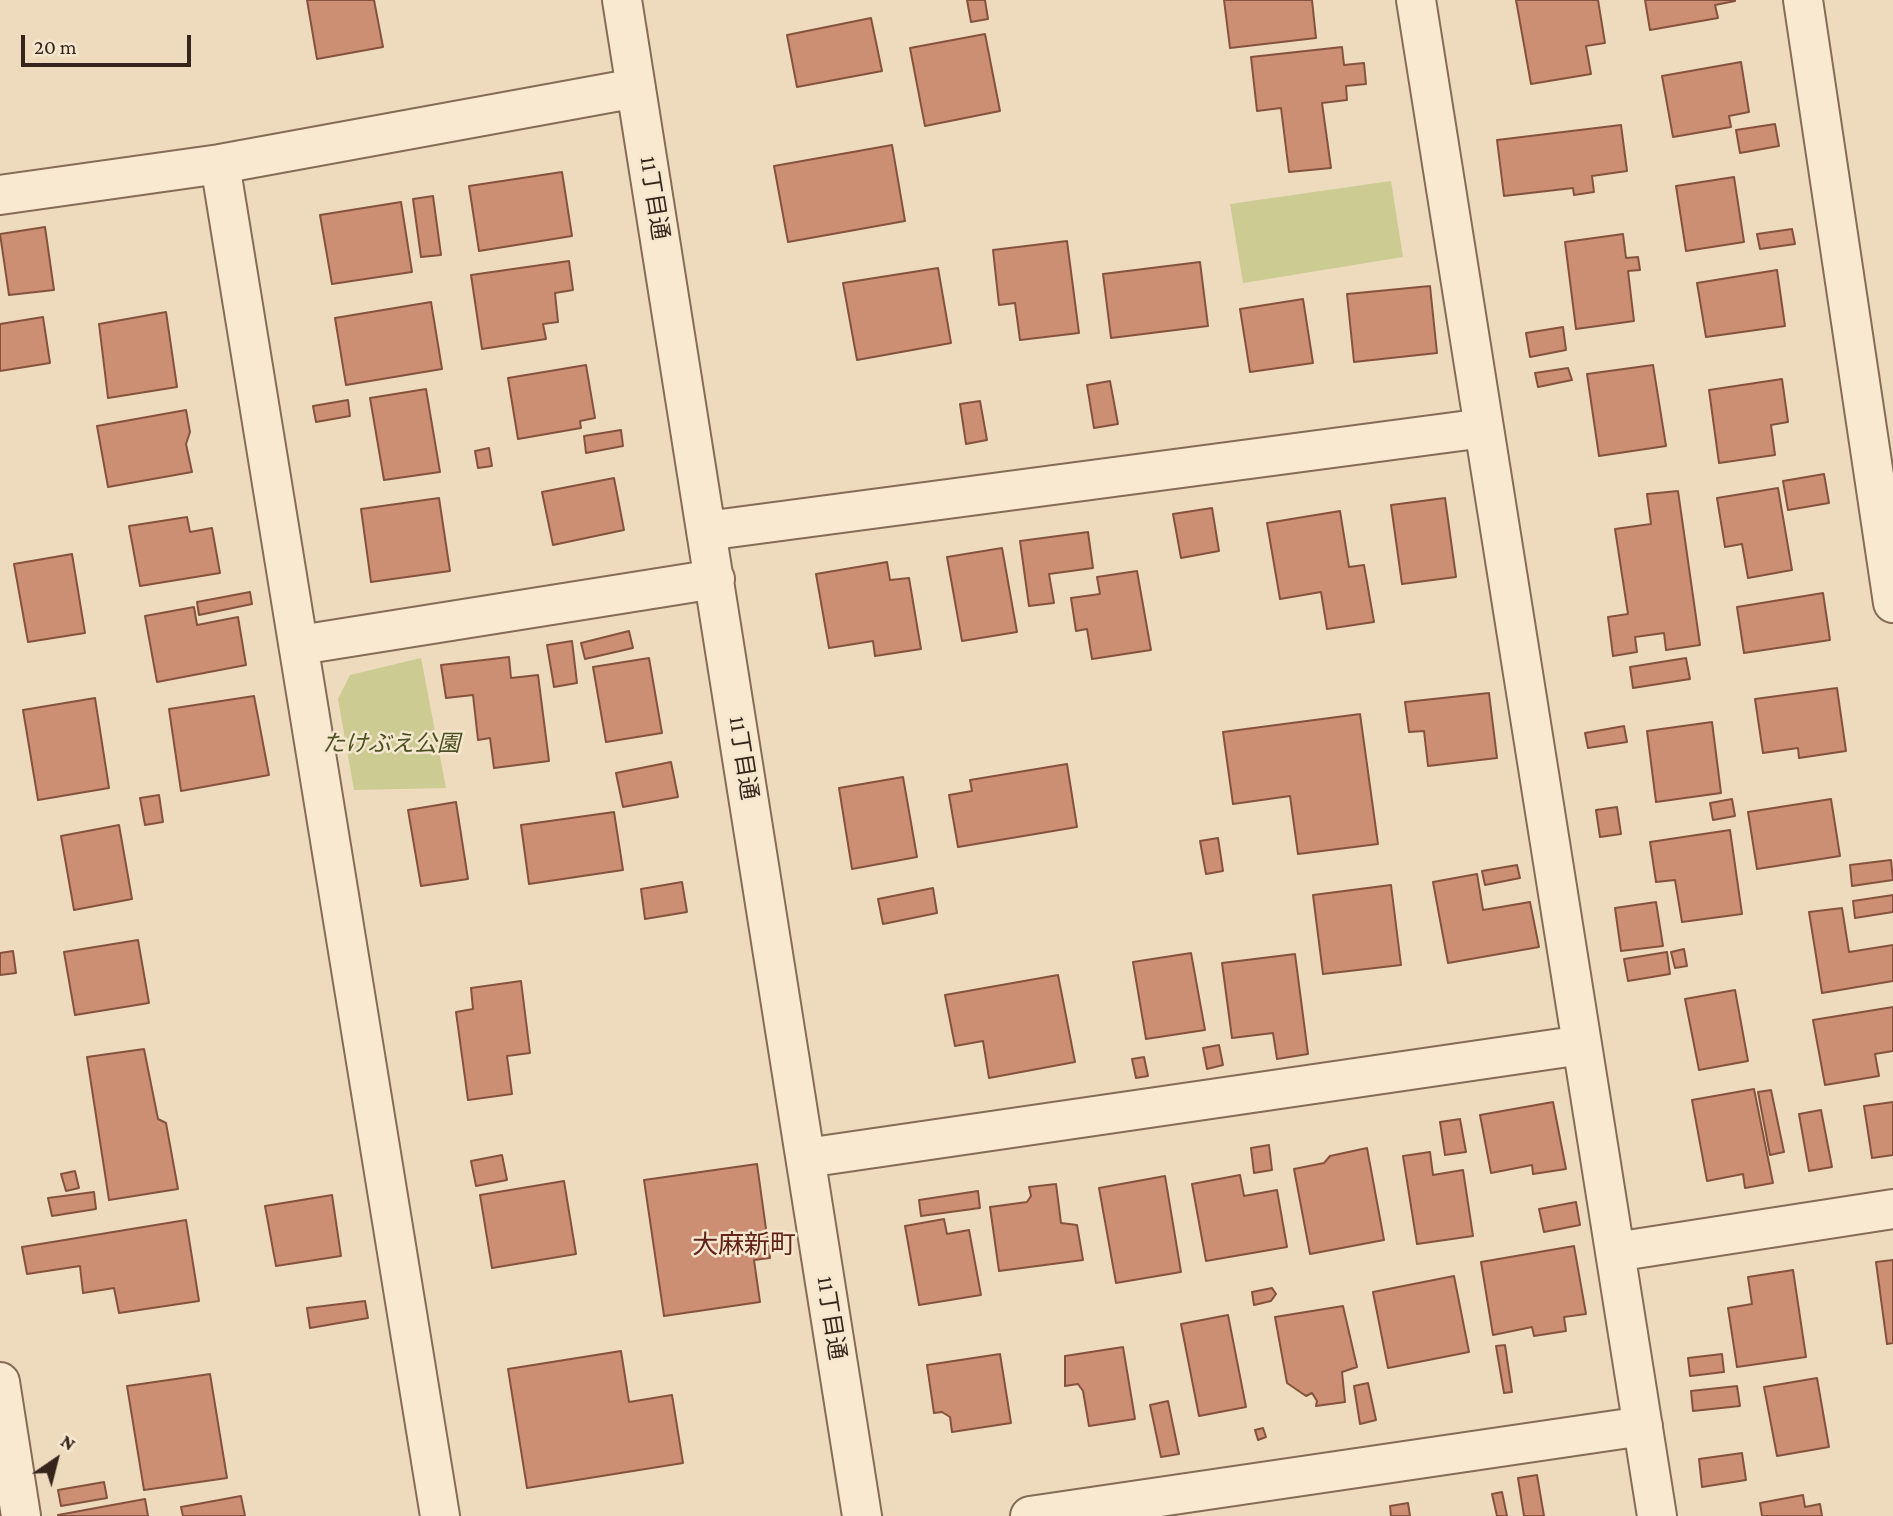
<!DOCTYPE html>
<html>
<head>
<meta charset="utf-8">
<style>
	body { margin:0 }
	#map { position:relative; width:1893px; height:1516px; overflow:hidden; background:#eedbbe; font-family:"Crimson Pro",serif }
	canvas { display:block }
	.north { position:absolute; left:21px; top:1425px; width:70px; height:70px; -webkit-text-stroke:5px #f5e6ce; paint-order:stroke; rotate:35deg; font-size:19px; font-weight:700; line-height:28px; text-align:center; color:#35251c }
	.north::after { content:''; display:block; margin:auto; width:24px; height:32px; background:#35251c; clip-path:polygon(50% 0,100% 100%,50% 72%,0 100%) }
	.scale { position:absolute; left:21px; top:35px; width:170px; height:32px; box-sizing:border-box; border:4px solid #35251c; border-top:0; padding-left:9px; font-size:21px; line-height:24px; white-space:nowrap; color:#35251c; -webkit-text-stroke:5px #f5e6ce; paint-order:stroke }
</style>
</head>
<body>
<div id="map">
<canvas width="1893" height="1516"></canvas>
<div class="north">N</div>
<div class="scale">20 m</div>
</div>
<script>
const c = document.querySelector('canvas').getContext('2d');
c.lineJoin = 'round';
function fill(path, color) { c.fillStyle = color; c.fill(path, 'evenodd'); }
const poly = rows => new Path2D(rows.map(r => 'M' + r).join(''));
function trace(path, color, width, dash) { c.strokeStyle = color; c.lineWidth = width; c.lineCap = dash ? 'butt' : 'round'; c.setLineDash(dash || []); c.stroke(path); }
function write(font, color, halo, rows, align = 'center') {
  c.font = font + ' "Crimson Pro","Noto Sans JP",serif'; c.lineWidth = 5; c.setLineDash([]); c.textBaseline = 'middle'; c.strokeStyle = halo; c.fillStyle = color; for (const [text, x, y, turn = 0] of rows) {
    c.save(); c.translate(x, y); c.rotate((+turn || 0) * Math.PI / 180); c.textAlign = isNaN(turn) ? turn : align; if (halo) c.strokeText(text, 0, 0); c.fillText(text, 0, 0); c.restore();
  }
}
const green = poly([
	[1391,181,1403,257,1243,283,1230,204],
	[421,658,446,788,354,790,338,699,350,675]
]);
const building = poly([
	[307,0,374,0,383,47,317,59,307,0],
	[967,0,985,0,988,19,971,22,967,0],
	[1224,0,1312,0,1316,38,1230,48,1224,0],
	[1516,0,1598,0,1605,43,1586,46,1591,74,1531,84,1516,0],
	[1645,0,1735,0,1735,1,1715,5,1718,18,1650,30,1645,0],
	[871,18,882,71,797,87,787,35,871,18],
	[985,34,1000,111,925,126,910,48,985,34],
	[1342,47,1344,65,1364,63,1366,84,1346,86,1347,100,1322,103,1331,168,1289,172,1281,108,1257,111,1251,57,1342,47],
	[1741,62,1749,112,1729,116,1731,127,1673,137,1662,76,1741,62],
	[1775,124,1779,146,1740,153,1736,130,1775,124],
	[1621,125,1627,171,1592,176,1594,192,1574,195,1573,188,1504,196,1497,140,1621,125],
	[892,145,905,221,788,242,774,166,892,145],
	[562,172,572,236,479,251,469,186,562,172],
	[1734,177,1744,242,1686,251,1676,186,1734,177],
	[433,196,441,255,421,257,413,199,433,196],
	[401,202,412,272,332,284,320,215,401,202],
	[45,227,54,290,9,295,0,234,45,227],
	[1792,229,1795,244,1760,249,1757,234,1792,229],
	[1623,234,1626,258,1638,257,1640,270,1628,271,1634,321,1576,329,1565,242,1623,234],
	[1067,241,1079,333,1020,340,1015,303,999,305,993,250,1067,241],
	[569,261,573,290,555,293,558,322,543,324,546,339,482,349,471,275,569,261],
	[1200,262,1208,326,1111,338,1103,274,1200,262],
	[938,268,951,343,857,360,843,283,938,268],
	[1777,270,1785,326,1706,337,1697,283,1777,270],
	[1430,286,1437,353,1354,362,1347,294,1430,286],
	[1303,299,1313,363,1250,372,1240,309,1303,299],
	[431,302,442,369,346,385,335,318,431,302],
	[166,312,177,387,108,398,99,324,166,312],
	[43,317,50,363,0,371,0,324,43,317],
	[1563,327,1566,350,1530,357,1526,333,1563,327],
	[586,365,595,418,580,421,581,428,518,439,508,378,586,365],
	[1653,365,1666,446,1599,456,1587,374,1653,365],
	[1568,368,1572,380,1538,387,1535,373,1568,368],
	[1782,379,1788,422,1771,425,1775,455,1719,463,1709,390,1782,379],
	[1110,381,1118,424,1094,428,1087,385,1110,381],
	[426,389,440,472,384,480,370,398,426,389],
	[348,400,350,416,316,422,313,406,348,400],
	[980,401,987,440,966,444,960,404,980,401],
	[186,410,190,432,186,444,192,472,108,487,97,426,186,410],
	[621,430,623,446,586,453,584,436,621,430],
	[489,448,492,466,478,468,475,451,489,448],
	[1824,474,1829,503,1788,510,1783,481,1824,474],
	[614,478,624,530,553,545,542,492,614,478],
	[1778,488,1792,570,1748,578,1742,544,1725,547,1717,498,1778,488],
	[1678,491,1700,645,1666,650,1664,633,1635,637,1637,652,1613,656,1608,617,1628,614,1615,529,1651,524,1647,494,1678,491],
	[439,498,450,571,371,582,361,509,439,498],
	[1445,498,1456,577,1402,584,1391,505,1445,498],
	[1212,508,1219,551,1181,558,1173,514,1212,508],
	[1340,511,1349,567,1364,565,1374,622,1327,629,1321,592,1280,599,1267,523,1340,511],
	[187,517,190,532,212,528,220,573,140,586,129,526,187,517],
	[1088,532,1093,568,1049,574,1054,603,1029,606,1020,541,1088,532],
	[1002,548,1017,632,962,641,947,557,1002,548],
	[72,554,85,633,28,642,14,564,72,554],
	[887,562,890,580,909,578,921,649,875,656,873,641,829,648,816,574,887,562],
	[1137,571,1151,650,1092,659,1087,629,1076,631,1071,598,1100,594,1097,577,1137,571],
	[250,592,252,604,199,615,197,602,250,592],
	[1823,593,1830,640,1744,653,1737,607,1823,593],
	[194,607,197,625,238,617,246,665,157,682,145,616,194,607],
	[629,631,633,648,585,659,581,643,629,631],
	[572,641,577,683,554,687,547,645,572,641],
	[509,657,511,678,538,675,549,761,494,768,490,738,478,740,473,695,446,698,441,665,509,657],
	[649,658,662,733,606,742,593,667,649,658],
	[1686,658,1690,679,1633,688,1630,667,1686,658],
	[1837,688,1846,751,1799,758,1798,748,1763,753,1755,699,1837,688],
	[1489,693,1497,758,1428,766,1424,731,1409,732,1405,702,1489,693],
	[254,696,269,775,181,791,169,709,254,696],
	[95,698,109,788,38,800,23,710,95,698],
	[1360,714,1378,844,1298,854,1290,796,1233,804,1223,732,1360,714],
	[1712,722,1721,793,1656,802,1647,731,1712,722],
	[1624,726,1627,742,1588,748,1585,733,1624,726],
	[671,762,678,797,623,807,616,773,671,762],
	[1067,764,1077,827,958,847,949,795,972,791,970,780,1067,764],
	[903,777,917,857,852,869,839,788,903,777],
	[159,795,163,822,145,825,140,798,159,795],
	[1732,799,1735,816,1713,820,1710,803,1732,799],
	[1831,799,1840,856,1757,869,1748,812,1831,799],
	[456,802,468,879,421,886,408,810,456,802],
	[1617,807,1621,834,1600,837,1596,810,1617,807],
	[614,812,623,870,529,884,521,825,614,812],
	[119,825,132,899,74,910,61,836,119,825],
	[1730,830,1742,914,1682,922,1675,880,1656,882,1650,842,1730,830],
	[1218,838,1223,871,1206,874,1200,841,1218,838],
	[1891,860,1893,880,1852,886,1850,865,1891,860],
	[1517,865,1520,878,1485,885,1482,871,1517,865],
	[1477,874,1483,910,1530,902,1539,947,1448,963,1433,882,1477,874],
	[682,882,687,912,645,919,641,889,682,882],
	[1391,885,1401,965,1323,974,1313,895,1391,885],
	[933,888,937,913,883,924,878,899,933,888],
	[1893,895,1893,912,1855,918,1853,901,1893,895],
	[1656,902,1663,946,1621,951,1615,908,1656,902],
	[1842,908,1849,952,1893,945,1893,981,1822,993,1809,912,1842,908],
	[138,940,149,1003,75,1015,64,952,138,940],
	[1684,949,1687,966,1675,968,1671,952,1684,949],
	[13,951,16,973,0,975,0,953,13,951],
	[1667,952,1670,974,1628,981,1624,959,1667,952],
	[1191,953,1205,1030,1146,1039,1133,962,1191,953],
	[1295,954,1308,1054,1277,1059,1273,1033,1232,1038,1222,963,1295,954],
	[1058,975,1075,1062,989,1078,983,1041,955,1046,945,995,1058,975],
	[521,981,530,1053,507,1056,512,1094,468,1100,456,1012,473,1009,471,988,521,981],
	[1735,990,1748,1061,1699,1070,1685,999,1735,990],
	[1893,1007,1893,1051,1875,1054,1879,1076,1825,1085,1813,1020,1893,1007],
	[1219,1045,1223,1065,1207,1069,1203,1048,1219,1045],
	[144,1049,158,1119,166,1123,178,1189,109,1200,87,1057,144,1049],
	[1144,1057,1148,1076,1136,1078,1132,1059,1144,1057],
	[1754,1089,1773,1183,1745,1188,1743,1174,1707,1181,1692,1100,1754,1089],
	[1771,1090,1784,1152,1770,1155,1758,1092,1771,1090],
	[1553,1102,1566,1169,1533,1174,1532,1165,1491,1173,1480,1115,1553,1102],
	[1893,1102,1893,1155,1872,1158,1864,1106,1893,1102],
	[1821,1110,1832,1167,1809,1171,1799,1114,1821,1110],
	[1460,1119,1466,1152,1445,1155,1440,1122,1460,1119],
	[1269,1145,1272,1170,1254,1173,1251,1148,1269,1145],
	[1367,1148,1384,1240,1310,1254,1294,1169,1324,1163,1330,1156,1367,1148],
	[1430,1152,1433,1175,1463,1170,1473,1236,1417,1244,1403,1156,1430,1152],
	[502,1155,507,1180,476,1186,471,1161,502,1155],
	[757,1164,770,1258,754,1260,760,1302,664,1316,644,1180,757,1164],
	[75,1171,79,1188,66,1191,61,1174,75,1171],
	[1240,1175,1244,1196,1277,1190,1287,1247,1206,1261,1192,1184,1240,1175],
	[1165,1176,1181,1272,1116,1283,1099,1188,1165,1176],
	[564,1181,576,1254,492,1268,480,1195,564,1181],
	[1056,1184,1061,1223,1077,1225,1083,1260,999,1271,990,1207,1027,1202,1031,1196,1029,1187,1056,1184],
	[978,1191,980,1208,921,1216,919,1200,978,1191],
	[94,1192,96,1209,52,1216,48,1198,94,1192],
	[332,1195,341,1256,276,1266,265,1206,332,1195],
	[1576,1202,1580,1225,1544,1232,1539,1209,1576,1202],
	[944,1219,947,1234,969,1230,981,1295,919,1305,905,1226,944,1219],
	[186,1220,199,1301,119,1313,114,1288,83,1293,80,1266,27,1274,22,1247,186,1220],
	[1574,1246,1586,1314,1564,1317,1566,1331,1534,1336,1532,1327,1493,1335,1481,1262,1574,1246],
	[1893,1260,1893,1343,1887,1344,1876,1262,1893,1260],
	[1793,1270,1806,1357,1737,1367,1728,1308,1752,1304,1748,1277,1793,1270],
	[1454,1276,1469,1352,1388,1368,1373,1292,1454,1276],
	[1272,1288,1276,1294,1271,1301,1254,1305,1252,1292,1272,1288],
	[365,1301,368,1318,310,1328,307,1308,365,1301],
	[1343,1306,1357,1367,1342,1372,1345,1402,1316,1406,1317,1401,1312,1393,1306,1396,1287,1383,1275,1317,1343,1306],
	[1228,1315,1246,1407,1199,1416,1181,1324,1228,1315],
	[1505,1345,1512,1392,1504,1393,1496,1346,1505,1345],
	[1123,1347,1135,1419,1089,1426,1083,1391,1078,1384,1065,1386,1065,1356,1123,1347],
	[621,1351,629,1402,672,1395,683,1463,527,1488,508,1369,621,1351],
	[1000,1354,1011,1423,952,1432,950,1417,942,1412,934,1413,927,1365,1000,1354],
	[1722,1354,1724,1372,1690,1376,1688,1358,1722,1354],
	[210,1374,227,1478,144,1490,127,1386,210,1374],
	[1817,1378,1829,1447,1777,1456,1764,1387,1817,1378],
	[1368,1383,1376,1420,1360,1424,1354,1386,1368,1383],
	[1737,1386,1740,1406,1693,1411,1691,1391,1737,1386],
	[1168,1401,1179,1454,1161,1457,1150,1405,1168,1401],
	[1263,1428,1266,1437,1258,1440,1255,1430,1263,1428],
	[1742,1453,1746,1480,1702,1487,1699,1459,1742,1453],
	[1537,1475,1544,1516,1524,1516,1518,1478,1537,1475],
	[104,1482,107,1498,61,1506,58,1490,104,1482],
	[1502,1492,1507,1516,1497,1516,1492,1494,1502,1492],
	[1803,1495,1805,1507,1820,1504,1822,1516,1762,1516,1760,1503,1803,1495],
	[241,1496,245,1516,183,1516,181,1507,241,1496],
	[145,1499,148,1516,58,1516,58,1515,145,1499],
	[1408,1503,1410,1516,1391,1516,1390,1506,1408,1503]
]);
const minor = poly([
	[622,0,862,1516],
	[1416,0,1657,1516],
	[1803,0,1893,603],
	[0,195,220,164],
	[706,531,1484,428],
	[300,645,715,579],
	[806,1158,1582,1045],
	[1615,1252,1893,1209],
	[0,1382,21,1516],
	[440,1516,220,164,636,88],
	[1030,1516,1643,1426]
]);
const streetNames = [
	["11丁目通",654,198,81],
	["11丁目通",743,758,81],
	["11丁目通",831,1318,81]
];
const parkNames = [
	["たけぶえ公園",391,744]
];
const quarterNames = [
	["大麻新町",744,1245]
];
fill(green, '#cbcb92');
fill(building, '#cc8f73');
trace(building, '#85523d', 2);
trace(minor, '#866b57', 42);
trace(minor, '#f9e9d1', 38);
write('23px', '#35251c', '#f5e6ce', streetNames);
write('italic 23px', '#4b5222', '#f5e6ce', parkNames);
write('26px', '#62231b', '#f5e6ce', quarterNames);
</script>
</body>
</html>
